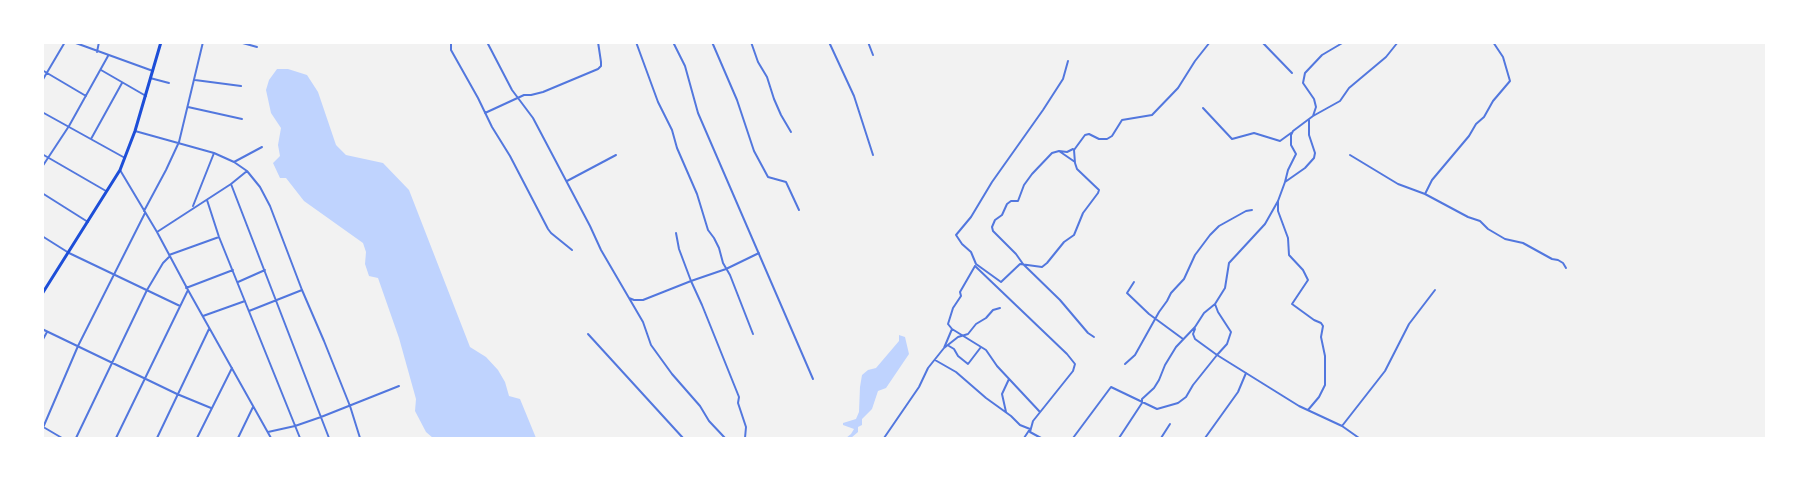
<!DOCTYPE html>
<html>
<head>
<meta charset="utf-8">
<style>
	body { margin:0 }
	#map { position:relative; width:1809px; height:481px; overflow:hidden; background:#f2f2f2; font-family:Helvetica,sans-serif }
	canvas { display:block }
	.frame { position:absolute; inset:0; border:44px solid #fff; pointer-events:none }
</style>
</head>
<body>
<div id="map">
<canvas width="1809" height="481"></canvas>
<div class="frame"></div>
</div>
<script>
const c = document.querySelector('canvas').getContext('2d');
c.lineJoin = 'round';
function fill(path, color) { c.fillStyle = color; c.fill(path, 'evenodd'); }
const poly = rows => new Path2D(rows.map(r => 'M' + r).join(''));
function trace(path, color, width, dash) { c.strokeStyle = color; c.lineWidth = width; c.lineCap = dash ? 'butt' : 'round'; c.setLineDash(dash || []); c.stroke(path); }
const water = poly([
	[277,69,288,69,307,75,318,92,336,145,346,155,383,163,409,190,470,347,486,357,498,370,505,382,509,396,520,399,536,438,433,438,426,432,415,411,416,399,399,338,378,278,369,276,365,264,366,252,363,243,304,201,286,178,280,178,273,163,280,156,278,145,281,128,271,113,266,90,269,80],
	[899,335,905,337,909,354,886,388,878,391,872,409,862,419,862,425,858,427,858,432,851,438,846,438,851,434,854,429,843,425,843,423,856,419,859,412,860,387,862,375,868,370,876,368,899,341]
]);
const minor = poly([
	[73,42,153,71],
	[239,42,257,47],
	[451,42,451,50,478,98,492,127,510,156,548,229,551,233,572,250],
	[487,42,512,90,533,118,590,226,601,250,643,322,651,345,672,374,700,406,709,421,725,438],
	[636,42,658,102,672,130,677,148,697,194,708,230,714,238,719,248,723,263,730,275,753,334],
	[673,42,685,66,698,113,813,379],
	[712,42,737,100,754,151,768,177,786,182,799,210],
	[751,42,758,62,767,77,774,99,781,115,791,132],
	[829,42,854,96,873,155],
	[868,42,873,55],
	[1262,42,1292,73],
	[97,52,99,42],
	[1068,61,1063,79,1043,110,992,182,971,217,956,235,962,244,971,252,976,264,1001,282,1020,264,1042,267,1047,263,1064,242,1074,235,1083,213,1098,193,1099,190,1077,169,1075,163,1074,150,1085,135,1089,134,1099,139,1107,139,1112,136,1122,120,1152,115,1178,88,1195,61,1210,42],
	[42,70,86,96],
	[101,70,146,96],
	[150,78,169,83],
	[195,80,241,86],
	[42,81,65,42],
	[188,107,242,119],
	[1203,108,1232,139,1254,133,1280,141,1291,133],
	[42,112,125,158],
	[485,113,524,95,531,95,543,92,598,69,601,66,601,62,598,42],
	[1313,116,1340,101,1349,88,1386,57,1398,42],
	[1309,120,1309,135,1315,153,1314,158,1305,168,1285,182,1288,170,1296,154,1291,145,1291,135,1293,131,1313,116,1316,107,1314,99,1303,83,1305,73,1322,55,1344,42],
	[135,131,214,153,234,162,247,171,260,187,270,206,302,290,324,341,350,406,360,438],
	[91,139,122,83],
	[1073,149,1067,152,1059,151,1075,162],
	[1059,151,1052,153,1032,174,1024,185,1018,201,1011,201,1007,204,1002,215,995,220,992,227,993,231,1016,254,1023,264,1060,300,1088,333,1094,337],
	[42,154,106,191],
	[1350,155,1398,184,1425,194,1468,217,1480,221,1488,229,1505,239,1523,243,1552,259,1558,260,1563,263,1566,268],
	[234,162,262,147],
	[42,167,69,126,108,56],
	[120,170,157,232,188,290,271,438],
	[567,181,616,155],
	[231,184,329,438],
	[42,193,88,222],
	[1425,194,1432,180,1469,136,1476,124,1484,117,1493,101,1510,81,1503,57,1493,42],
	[207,200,219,237,300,438],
	[1278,201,1278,211,1288,238,1289,255,1303,270,1308,280,1292,304,1314,320,1321,323,1323,326,1321,337,1325,356,1325,385,1319,397,1308,410],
	[193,206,214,153],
	[144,211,166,170,179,142,203,42],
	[157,232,231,184,247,171],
	[676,233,679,249,691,281,702,305,739,397,738,403,746,427,745,438],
	[42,236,69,253,180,306],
	[169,255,219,237],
	[975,266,1067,354,1075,364,1073,371,1033,421,1030,432,1041,438],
	[238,282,265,270],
	[1134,282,1127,293,1149,314,1183,339],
	[186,288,233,270],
	[629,298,634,300,643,300,691,281,726,269,759,253],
	[1215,304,1225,288,1229,263,1265,224,1278,201,1285,182],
	[249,311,302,290],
	[203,316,245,301],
	[42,329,177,394,211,408],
	[952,329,986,350,997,366,1040,412],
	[588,334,683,438],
	[42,341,47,332],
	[949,346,954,349,958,356,968,364,981,347],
	[944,348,958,337,968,334,976,324,986,318,993,310,1000,308],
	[935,360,956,372,986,398,1011,416,1020,425,1030,429,1024,438],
	[1125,364,1135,355,1159,312,1167,301,1171,293,1184,279,1195,255,1210,235,1219,226,1246,211,1252,210],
	[1006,412,1002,394,1009,379],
	[45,428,62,438],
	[42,430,78,346,145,213],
	[268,432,295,426,321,417,399,386],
	[76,438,147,290,163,263,169,257],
	[116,438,188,290],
	[157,438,209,329],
	[197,438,232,368],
	[238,438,253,407],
	[884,438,919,387,928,368,944,348,952,329,948,324,953,308,961,296,960,292,975,266],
	[1073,438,1111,387,1157,409,1178,403,1186,397,1193,385,1217,355,1195,339,1193,334,1195,329],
	[1119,438,1142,403,1142,399,1154,388,1159,380,1165,365,1176,347,1195,327,1204,313,1215,304,1218,312,1231,332,1227,344,1217,355,1299,406,1342,426],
	[1161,438,1170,424],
	[1205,438,1238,392,1246,373],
	[1359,438,1342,426,1385,371,1409,324,1435,290]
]);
const trunk = poly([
	[42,294,120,170,135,131,161,42]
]);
fill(water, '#bfd3fe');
trace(minor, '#5277de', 2);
trace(trunk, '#1d4ed8', 3);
</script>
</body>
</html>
